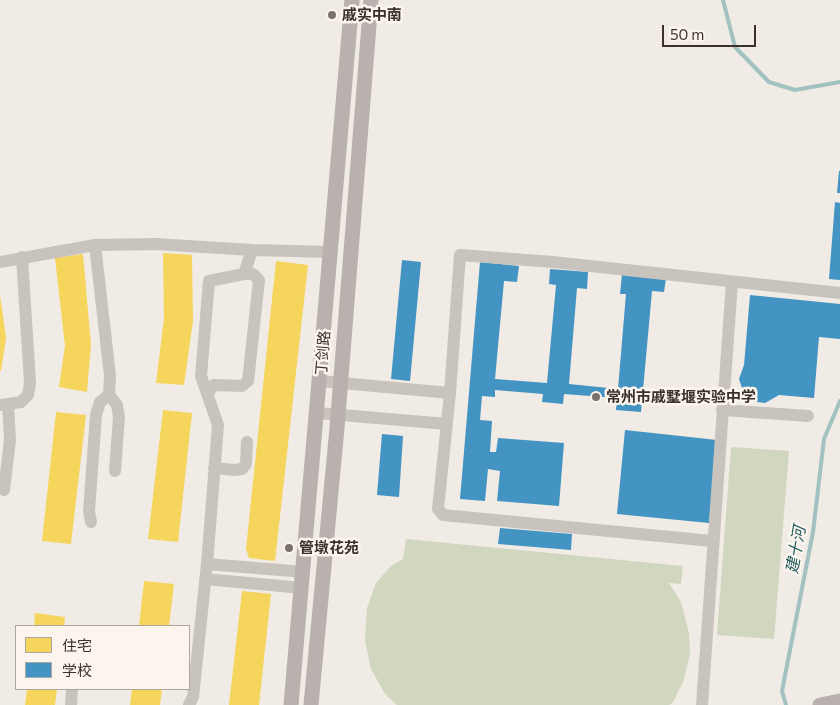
<!DOCTYPE html>
<html>
<head>
<meta charset="utf-8">
<style>
	body { margin:0 }
	#map { position:relative; width:840px; height:705px; overflow:hidden; background:#f0ebe5; font-family:Commissioner,"Noto Sans SC",sans-serif }
	canvas { display:block }
	.legend { position:absolute; left:15px; top:625px; width:175px; height:65px; box-sizing:border-box; background:#fbf5ee; border:1px solid #aea6a0; margin:0; padding:6px 9px; list-style:none; font-size:15px; color:#3b302b }
	.legend li { display:flex; align-items:center; gap:10px; height:25px }
	.legend b { width:25px; border:1px solid #aea6a0 }
	.scale { position:absolute; left:662px; top:25px; width:94px; height:22px; box-sizing:border-box; border:2px solid #3b302b; border-top:0; padding-left:6px; font-size:15px; line-height:18px; white-space:nowrap; color:#3b302b; -webkit-text-stroke:4px #fbf5ee; paint-order:stroke }
</style>
</head>
<body>
<div id="map">
<canvas width="840" height="705"></canvas>
<ul class="legend">
<li><b style="height:14px;background:#f6d55c"></b>住宅</li>
<li><b style="height:14px;background:#4393c3"></b>学校</li>
</ul>
<div class="scale">50 m</div>
</div>
<script>
const c = document.querySelector('canvas').getContext('2d');
c.lineJoin = 'round';
function fill(path, color) { c.fillStyle = color; c.fill(path, 'evenodd'); }
const poly = rows => new Path2D(rows.map(r => 'M' + r).join(''));
function trace(path, color, width, dash) { c.strokeStyle = color; c.lineWidth = width; c.lineCap = dash ? 'butt' : 'round'; c.setLineDash(dash || []); c.stroke(path); }
function write(font, color, halo, rows, align = 'center') {
  c.font = font + ' Commissioner,"Noto Sans SC",sans-serif'; c.lineWidth = 5; c.setLineDash([]); c.textBaseline = 'middle'; c.strokeStyle = halo; c.fillStyle = color; for (const [text, x, y, turn = 0] of rows) {
    c.save(); c.translate(x, y); c.rotate((+turn || 0) * Math.PI / 180); c.textAlign = isNaN(turn) ? turn : align; if (halo) c.strokeText(text, 0, 0); c.fillText(text, 0, 0); c.restore();
  }
}
const green = poly([
	[731,447,789,451,774,639,717,635],
	[406,539,683,566,681,584,669,583,681,602,689,633,690,654,683,682,673,702,669,705,397,705,385,694,371,669,365,640,367,608,376,583,391,566,403,559]
]);
const homes = poly([
	[163,253,192,255,193,321,184,385,156,383,164,318],
	[83,254,91,345,87,392,59,387,65,346,55,258],
	[276,261,308,265,275,561,249,558,246,549],
	[0,295,6,338,1,371,0,371],
	[163,410,192,413,178,542,148,539],
	[56,412,86,415,71,544,42,541],
	[144,581,174,584,169,626,139,626],
	[242,591,271,594,259,705,229,705],
	[35,613,65,617,64,626,34,626],
	[27,689,57,689,55,705,25,705],
	[132,689,162,689,160,705,130,705]
]);
const schools = poly([
	[839,171,840,171,840,193,837,193],
	[835,202,840,203,840,280,829,279],
	[402,260,421,262,410,381,391,379],
	[480,262,519,266,517,282,504,281,495,379,547,383,556,285,549,284,550,269,588,272,587,289,577,288,569,384,618,389,626,294,620,294,622,274,666,278,664,292,652,291,641,412,616,410,617,398,564,394,563,404,542,402,543,394,495,390,495,397,482,396,480,420,492,421,490,452,496,452,498,438,564,443,559,506,497,501,500,471,488,469,485,501,460,499],
	[750,295,840,304,840,339,819,337,814,398,779,395,765,403,757,402,744,394,739,379,744,365],
	[625,430,717,440,709,523,617,514],
	[382,434,403,436,399,497,377,495],
	[500,528,572,534,571,550,498,544]
]);
const stream = poly([
	[723,0,735,47,769,82,795,90,840,82],
	[786,705,782,691,813,532,824,439,840,401]
]);
const minor = poly([
	[95,245,110,376,109,395,117,405,119,417,115,471],
	[0,262,95,245,155,244,252,250,331,252],
	[320,381,450,393],
	[207,394,214,385,242,386,248,381,259,280,253,274,244,274],
	[0,405,21,402,28,395,30,383,22,257],
	[722,410,808,416],
	[318,413,447,424],
	[214,468,235,470,242,469,246,464,247,442],
	[4,490,10,440,8,404],
	[91,522,89,511,96,415,100,402,109,395],
	[712,541,443,515,438,509,450,393,460,255,553,262,840,293],
	[207,564,304,572],
	[205,579,302,588],
	[71,705,72,689],
	[189,705,193,697,207,564,218,425,201,376,209,281,244,274,252,250],
	[702,705,732,282]
]);
const major = poly([
	[291,705,352,0],
	[311,705,337,428,371,0],
	[820,705,840,701]
]);
const markers = [
	[332,15,5,"#7a716c"],
	[596,397,5,"#7a716c"],
	[289,548,5,"#7a716c"]
];
const poiNames = [
	["戚实中南",342,15],
	["常州市戚墅堰实验中学",606,397],
	["管墩花苑",299,548]
];
const streetNames = [
	["丁剑路",323,353,-85]
];
const waterNames = [
	["建十河",796,550,-80]
];
fill(green, '#d1d6bf');
fill(homes, '#f6d55c');
fill(schools, '#4393c3');
trace(stream, '#a1c2c1', 4);
trace(minor, '#c9c3be', 12);
trace(major, '#b8b1ad', 15);
for (const [x, y, r, color] of markers) { const dot = new Path2D(); dot.arc(x, y, r, 0, 2 * Math.PI); c.fillStyle = color; c.fill(dot); trace(dot, '#fbf5ee', 2); }
write('bold 15px', '#3b302b', '#fbf5ee', poiNames, 'left');
write('15px', '#3b302b', '#fbf5ee', streetNames);
write('italic 16px', '#1f5a5e', '#fbf5ee', waterNames);
</script>
</body>
</html>
